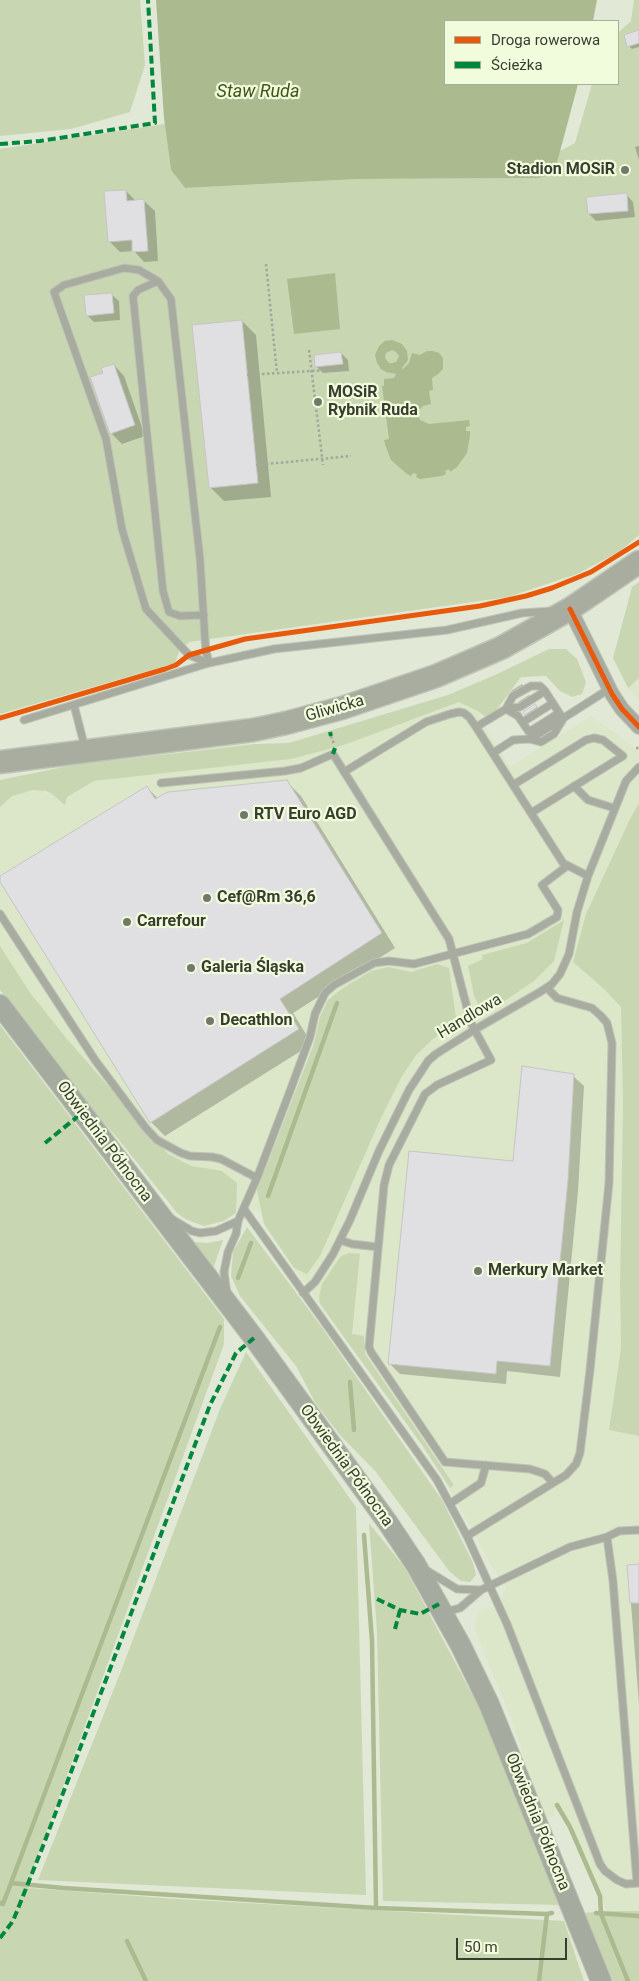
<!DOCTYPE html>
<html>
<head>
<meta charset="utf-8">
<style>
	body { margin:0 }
	#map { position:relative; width:639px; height:1981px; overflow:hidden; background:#e1e8d6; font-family:Roboto,sans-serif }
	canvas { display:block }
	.legend { position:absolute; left:444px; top:20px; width:175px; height:65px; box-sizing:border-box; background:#f1fcdc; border:1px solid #a7b097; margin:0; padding:6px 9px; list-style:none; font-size:15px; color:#383d30 }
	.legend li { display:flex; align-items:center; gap:10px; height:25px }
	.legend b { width:25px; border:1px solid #a7b097 }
	.scale { position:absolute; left:456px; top:1938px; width:111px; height:22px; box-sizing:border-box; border:2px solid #383d30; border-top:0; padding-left:6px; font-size:15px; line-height:18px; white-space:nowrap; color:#383d30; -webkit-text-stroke:4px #f1fcdc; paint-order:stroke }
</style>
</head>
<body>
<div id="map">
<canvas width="639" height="1981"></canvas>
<ul class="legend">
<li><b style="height:6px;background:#e8590c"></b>Droga rowerowa</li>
<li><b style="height:6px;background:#00873e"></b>Ścieżka</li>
</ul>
<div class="scale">50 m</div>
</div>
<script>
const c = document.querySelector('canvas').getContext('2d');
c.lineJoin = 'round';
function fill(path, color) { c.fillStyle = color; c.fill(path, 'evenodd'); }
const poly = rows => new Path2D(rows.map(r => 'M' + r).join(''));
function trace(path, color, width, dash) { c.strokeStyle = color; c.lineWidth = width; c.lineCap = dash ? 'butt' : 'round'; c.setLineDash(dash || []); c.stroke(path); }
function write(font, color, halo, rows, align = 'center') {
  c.font = font + ' Roboto,sans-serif'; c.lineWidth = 4.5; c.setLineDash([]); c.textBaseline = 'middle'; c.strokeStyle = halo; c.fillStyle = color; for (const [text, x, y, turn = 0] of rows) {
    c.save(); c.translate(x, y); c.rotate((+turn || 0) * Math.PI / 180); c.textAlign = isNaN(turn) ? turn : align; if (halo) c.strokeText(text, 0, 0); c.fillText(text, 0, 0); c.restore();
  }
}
const built = poly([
	[639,678,639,700,628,688],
	[472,696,489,734,510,767,591,716,639,751,639,803,629,821,586,914,573,962,604,989,621,1007,623,1104,620,1285,621,1348,609,1430,639,1436,639,1911,607,1911,583,1853,563,1810,554,1809,554,1816,544,1819,510,1715,477,1636,475,1627,476,1618,480,1611,483,1608,499,1606,506,1587,491,1565,448,1486,422,1445,294,1268,264,1224,260,1211,245,1208,195,1214,31,994,0,946,0,807,12,796,23,792,40,790,59,798,67,797,94,781,291,759,344,745]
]);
const green = poly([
	[0,0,140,0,145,65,130,112,71,129,0,136],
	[634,0,639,0,639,535,620,551,577,574,508,597,189,642,179,652,175,663,0,714,0,149,165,124,171,170,185,188,358,179,539,178,554,174,560,151,575,143,592,84,618,84,618,33,631,21],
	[639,582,639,678,628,688,613,658,632,587],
	[549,649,566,649,577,659,586,682,582,694,572,697,560,691,546,676,521,677,489,720,478,711,459,702,344,745,291,759,94,781,67,797,65,805,52,794,46,791,33,790,12,796,0,807,0,780,73,765,255,744,289,743,448,695,495,675],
	[639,803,639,1436,609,1430,621,1348,620,1285,623,1104,621,1007,604,989,573,962,586,914,629,821],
	[564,920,554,961,534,981,509,998,486,1012,480,1009,474,995,468,966,483,959,482,955,527,943],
	[0,946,31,994,66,1038,168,1154,191,1166,222,1171,237,1183,236,1213,224,1221,204,1226,187,1220,177,1213,115,1135,82,1101,0,990],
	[437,964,449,968,457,1025,434,1038,416,1055,402,1076,380,1120,320,1256,307,1274,294,1268,264,1224,257,1190,314,1044,320,1017,328,1000,343,988,371,971,389,967,411,972],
	[0,1025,224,1319,224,1344,34,1866,29,1888,177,1899,564,1921,584,1981,0,1981],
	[247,1227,323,1329,442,1500,473,1563,476,1575,470,1582,461,1581,449,1571,376,1472,340,1435,316,1404,296,1366,240,1296,231,1276,233,1252],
	[223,1240,214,1266,212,1268,193,1242,208,1243],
	[349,1253,360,1254,352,1334,364,1336,365,1354,454,1485,450,1488,422,1445,320,1304,319,1297,322,1284,341,1256],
	[246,1352,356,1507,366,1895,38,1880,121,1671,220,1409],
	[369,1523,405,1568,484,1717,561,1905,383,1901,377,1632],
	[607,1911,639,1911,639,1981,611,1981,583,1913]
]);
const water = poly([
	[156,0,597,0,593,21,445,21,445,84,578,84,554,174,539,178,358,179,185,188,171,170,164,118],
	[335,273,340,329,294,334,287,279],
	[392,340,402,344,407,351,408,360,402,368,403,369,409,363,412,353,420,355,427,351,433,351,439,353,443,358,443,369,438,374,432,378,433,390,429,391,431,404,423,406,419,410,418,414,420,420,429,424,469,420,470,426,466,427,466,431,470,431,470,436,467,453,457,467,450,472,449,469,445,471,446,474,442,476,420,479,416,477,417,474,413,473,411,476,407,474,391,460,386,447,384,440,389,439,382,386,384,386,384,379,394,378,396,374,386,372,381,369,377,363,375,355,379,346,385,341],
	[392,350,396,352,399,356,397,361,393,363,389,363,385,358,386,353]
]);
const shadow = poly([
	[639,32,639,47,632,49,629,46],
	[639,146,639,160,635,147],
	[126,191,136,201,144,201,155,211,158,261,144,262,134,251,120,252,109,241],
	[626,194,633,202,635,217,596,221,589,214],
	[111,294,119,301,120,320,94,322,87,315],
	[242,321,256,335,271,497,224,501,210,487],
	[341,353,348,360,349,371,323,373,316,366],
	[114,365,124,376,145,436,122,444,112,434,92,378,104,374],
	[522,684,525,688,514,694,511,691],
	[529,695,532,698,521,705,518,702],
	[535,705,538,708,529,717,526,714],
	[286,781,301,796,395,948,293,1013,312,1044,165,1136,151,1122,0,878,147,787,158,799],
	[573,1076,584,1086,578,1191,560,1377,507,1371,506,1384,400,1374,389,1363,514,1162],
	[639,1565,639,1704,628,1566]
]);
const stream = poly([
	[268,1196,337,1003],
	[238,1278,251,1243],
	[350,1382,354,1430],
	[364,1535,372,1641,376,1908],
	[557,1805,570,1827,600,1896,601,1914,628,1981],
	[11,1883,63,1888,376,1908,547,1914],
	[0,1903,3,1904,11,1883,220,1327],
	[596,1913,639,1916],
	[127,1941,146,1981],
	[539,1981,547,1914,552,1913]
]);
const building = poly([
	[639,30,639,43,627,47,624,35,639,30],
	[126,190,127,201,144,199,148,251,132,252,132,240,108,242,104,191,126,190],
	[627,193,628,211,588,214,586,197,627,193],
	[112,293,114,313,86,316,84,295,112,293],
	[242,320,258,483,209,488,192,325,242,320],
	[341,352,343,364,315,367,314,355,341,352],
	[114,364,135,425,110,434,90,377,103,373,101,368,114,364],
	[535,704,537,707,525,715,523,712,535,704],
	[287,780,382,933,280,999,299,1029,150,1123,0,882,0,876,147,786,155,799,168,792,287,780],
	[522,1066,574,1074,568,1180,550,1366,497,1361,496,1374,388,1364,409,1151,513,1161,522,1066],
	[639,1564,639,1603,630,1603,627,1565,639,1564]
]);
const path = poly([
	[266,264,277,373],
	[309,350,323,465],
	[247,375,343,369],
	[256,465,351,456],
	[331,736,334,744],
	[636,748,639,748]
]);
const service = poly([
	[158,281,139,270,124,268,64,285,54,292,106,439,122,529,146,609,189,655,209,663,206,651,205,639,200,559,171,299,158,281,138,290,133,296,163,591,169,612,180,616,204,615],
	[74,705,85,748],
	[24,720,209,663,274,649,447,630,522,613,552,611],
	[523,722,553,703],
	[476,727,506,709,520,707,545,691],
	[530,739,541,742,554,734,563,719,545,691,540,686,531,686,513,696,506,709,518,716,529,732,559,713],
	[493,753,513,740,530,739,537,735,609,689],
	[344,772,426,722,450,714,459,712,464,713,469,717,476,727,563,863,588,876],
	[161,783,285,771,301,768,333,754,449,939,471,1023,491,1060,437,1085,425,1094,389,1165,384,1185,369,1347,371,1352,445,1462,530,1469,545,1474,553,1483],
	[513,785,586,740,594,738,603,740,623,756,531,813],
	[574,786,588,800,614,808],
	[0,914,95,1060,145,1127,157,1140,181,1153,190,1156,212,1157,221,1159,257,1178],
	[244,1209,437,1480,467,1536,507,1624,600,1864,605,1871,617,1880,626,1884,639,1883],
	[172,1219,192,1231,200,1233,216,1231,238,1221],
	[340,1240,352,1244,378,1247],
	[303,1293,315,1282,333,1254,350,1220,379,1151,409,1090,428,1061,436,1054,474,1030,540,992,552,984,560,974,569,954,577,912,588,876,626,781,639,767],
	[227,1294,224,1272,228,1252,236,1234,238,1221,257,1178,290,1091,310,1037,315,1014,325,993,334,985,374,963,389,961,414,964,528,934,557,917,558,910,542,885,567,866],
	[451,1503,481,1483,486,1465],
	[467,1536,566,1475,576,1464,580,1453,590,1370,609,1183,612,1043,607,1023,601,1016,592,1008,557,998,547,988],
	[607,1537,613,1581,637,1883],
	[426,1570,457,1589,481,1590],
	[445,1612,460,1608,481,1590,570,1547,607,1537,619,1531,639,1530]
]);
const minor = poly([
	[570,609,612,694,622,709,639,727]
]);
const secondary = poly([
	[0,1005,254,1338,388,1523,416,1565,461,1646,489,1704,601,1981]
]);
const primary = poly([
	[0,762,253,730,286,723,342,708,436,676,501,648,570,609,639,562]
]);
const quiet = poly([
	[0,144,40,141,155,123,148,0],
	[330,732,331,736],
	[333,754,335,748],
	[45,1143,82,1113],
	[377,1599,400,1610,420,1614,439,1604],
	[395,1629,400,1610],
	[0,1938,13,1921,43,1846,210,1405,236,1353,254,1338]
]);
const cycleway = poly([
	[570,609,612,694,622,709,639,727],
	[0,718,165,669,176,665,189,655,245,639,480,606,526,596,552,588,591,572,639,542]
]);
const markers = [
	[625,170,5,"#73796a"],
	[318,402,5,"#73796a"],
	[244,815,5,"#73796a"],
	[207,898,5,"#73796a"],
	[127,922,5,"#73796a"],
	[191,968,5,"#73796a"],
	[210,1021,5,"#73796a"],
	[478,1271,5,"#73796a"]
];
const poiNames = [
	["Stadion MOSiR",615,170,"right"],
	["MOSiR",328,393],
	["Rybnik Ruda",328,411],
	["RTV Euro AGD",254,815],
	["Cef@Rm 36,6",217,898],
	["Carrefour",137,922],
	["Galeria Śląska",201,968],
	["Decathlon",220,1021],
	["Merkury Market",488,1271]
];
const streetNames = [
	["Gliwicka",335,709,-16],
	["Handlowa",470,1017,-31],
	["Obwiednia Północna",104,1142,53],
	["Obwiednia Północna",346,1466,54],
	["Obwiednia Północna",537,1822,68]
];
const waterNames = [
	["Staw Ruda",258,92]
];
fill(built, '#dce6c9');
fill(green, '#c9d6b2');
fill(water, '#acba90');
fill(shadow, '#0003');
trace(stream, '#acba90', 4.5);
fill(building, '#e0dfe2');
trace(building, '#c6c6c4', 1);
trace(service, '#bec4b6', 9);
trace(minor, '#bec4b6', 16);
trace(secondary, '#bec4b6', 22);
trace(primary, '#bec4b6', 25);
trace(path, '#a3a79d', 2.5, [2.5, 2.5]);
trace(service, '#a8aca0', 7);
trace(minor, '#a8aca0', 14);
trace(secondary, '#a6ab9f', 20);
trace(primary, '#a9ada0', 22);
trace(quiet, '#00873e', 4, [8, 4]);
trace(cycleway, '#e8590c', 5);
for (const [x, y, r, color] of markers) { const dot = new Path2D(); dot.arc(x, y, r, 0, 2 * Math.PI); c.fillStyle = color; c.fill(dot); trace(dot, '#f1fcdc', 2); }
write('bold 16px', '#383d30', '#f1fcdc', poiNames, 'left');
write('16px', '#383d30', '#f1fcdc', streetNames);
write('italic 18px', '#435318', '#f1fcdc', waterNames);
</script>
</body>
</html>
